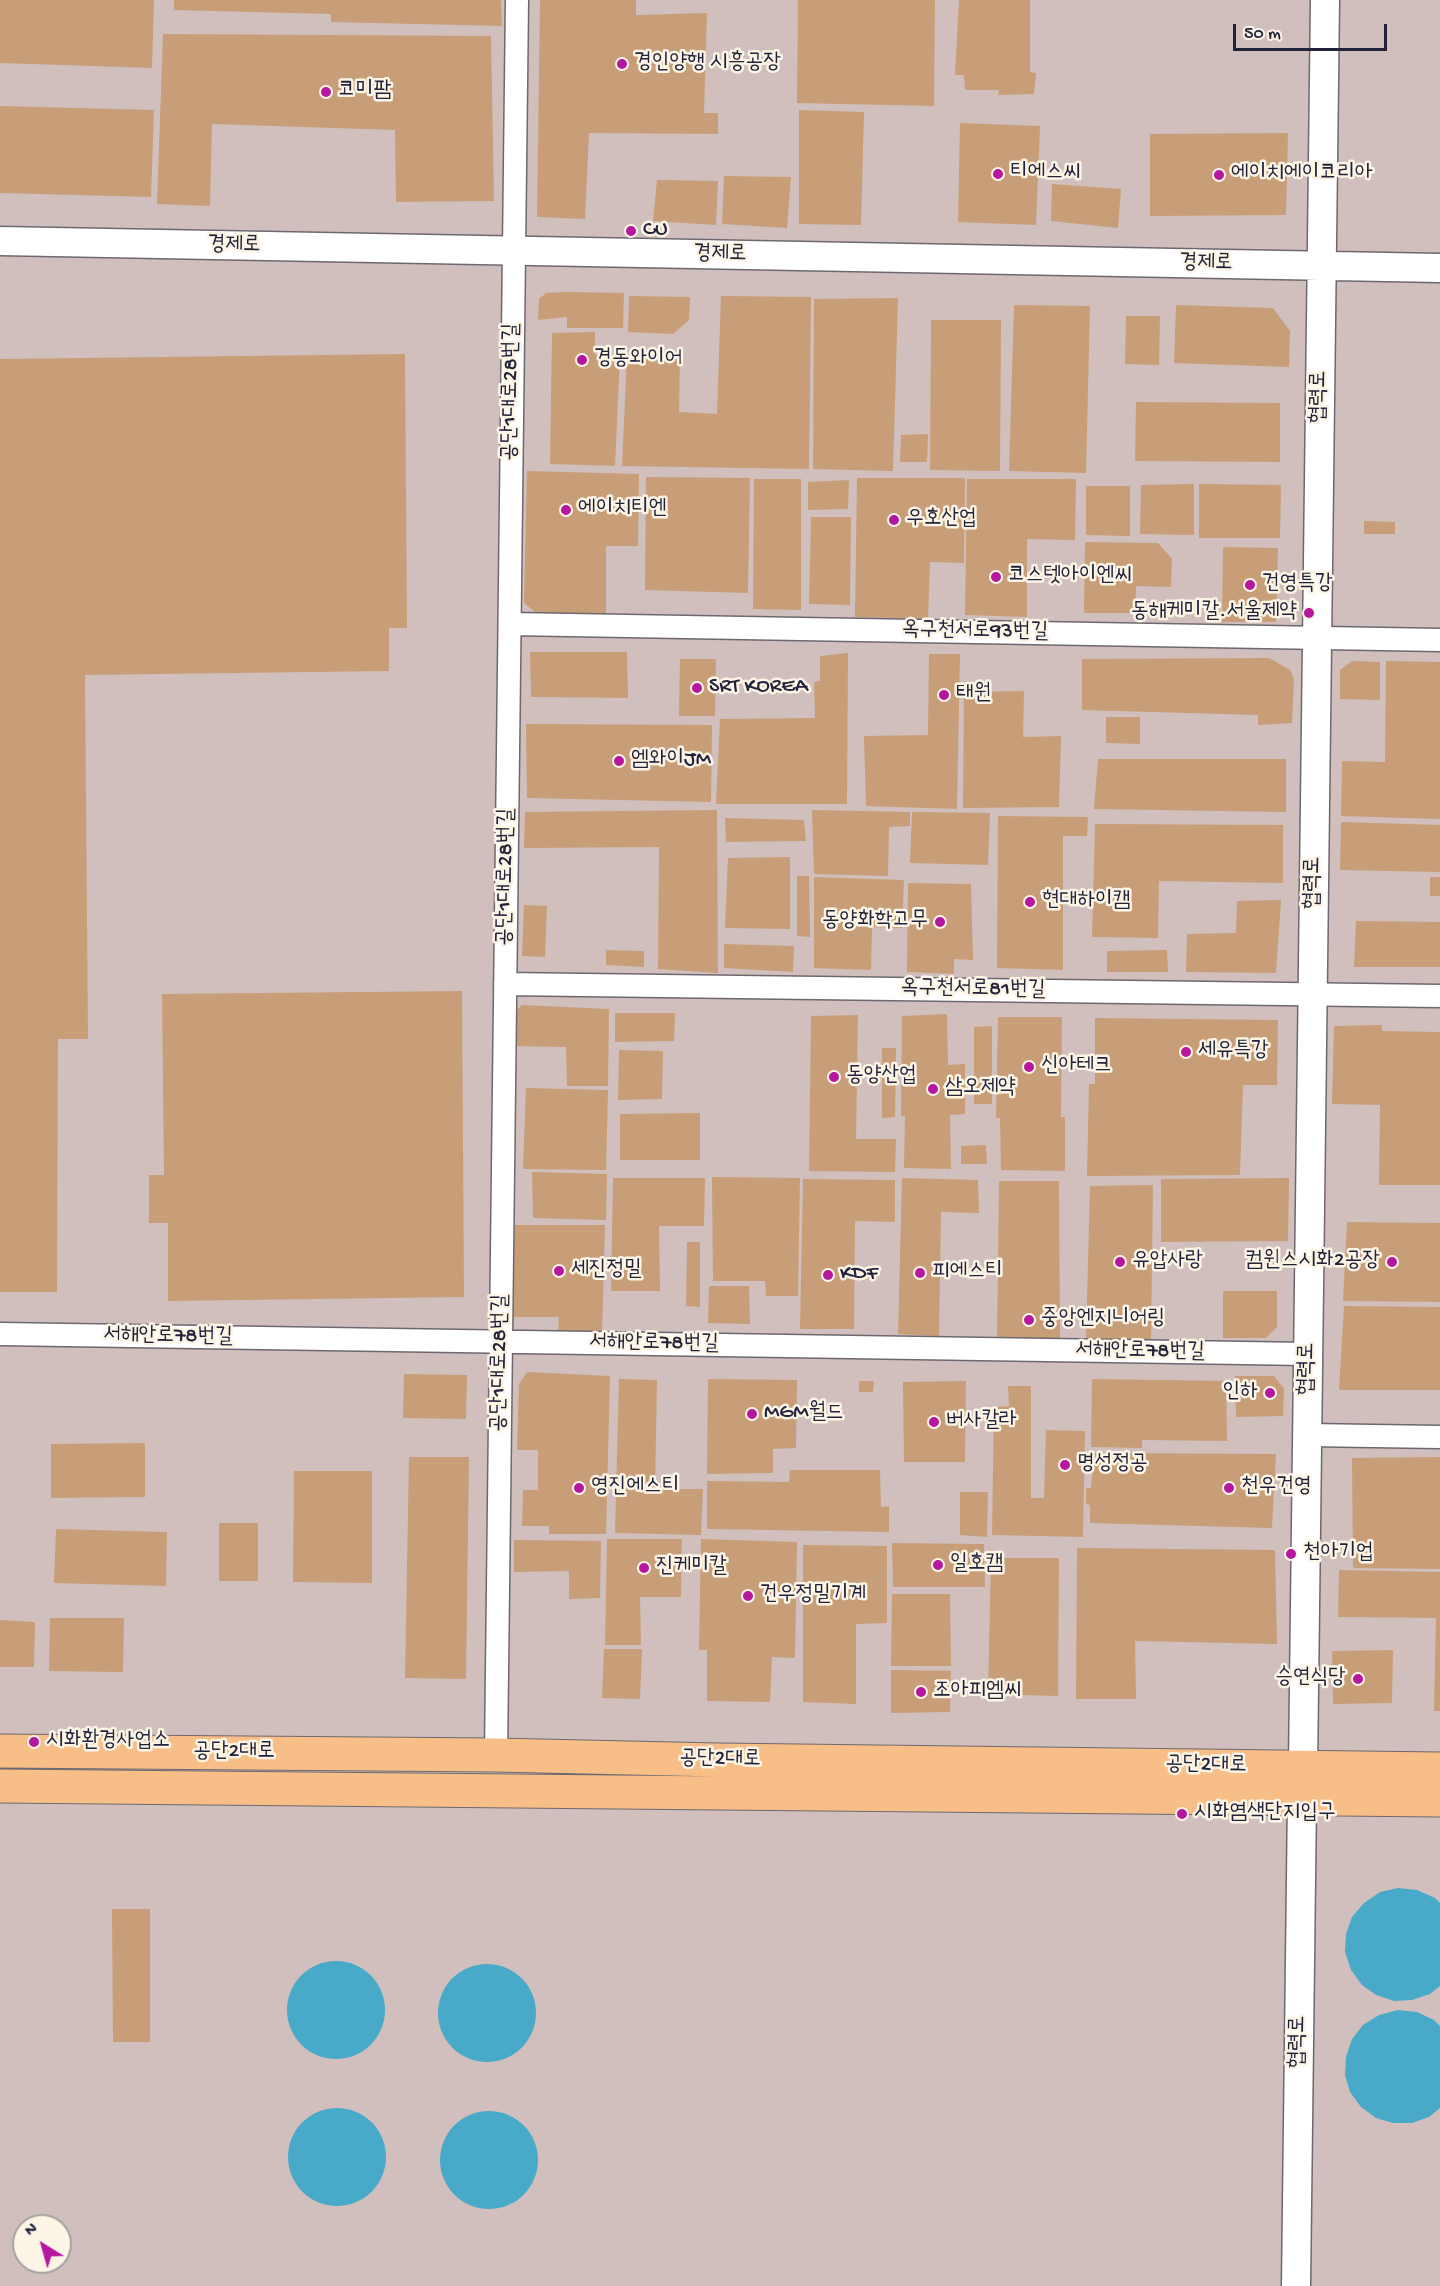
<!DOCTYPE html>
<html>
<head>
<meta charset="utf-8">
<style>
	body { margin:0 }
	#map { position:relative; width:1440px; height:2286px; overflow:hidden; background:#f7e9d0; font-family:"Gochi Hand",sans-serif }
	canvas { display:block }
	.north { position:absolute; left:12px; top:2214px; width:60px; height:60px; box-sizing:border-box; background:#fcf5e5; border:2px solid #a5a1a1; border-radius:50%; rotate:323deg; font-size:16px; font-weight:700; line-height:24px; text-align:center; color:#22223b }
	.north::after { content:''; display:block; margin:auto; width:21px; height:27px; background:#b5179e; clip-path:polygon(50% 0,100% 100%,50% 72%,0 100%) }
	.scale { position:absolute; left:1233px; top:24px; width:154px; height:27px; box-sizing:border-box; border:3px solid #22223b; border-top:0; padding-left:8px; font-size:18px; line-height:21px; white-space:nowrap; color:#22223b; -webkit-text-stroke:4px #fcf5e5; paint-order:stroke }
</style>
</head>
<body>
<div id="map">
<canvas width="1440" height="2286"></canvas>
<div class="north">N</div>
<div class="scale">50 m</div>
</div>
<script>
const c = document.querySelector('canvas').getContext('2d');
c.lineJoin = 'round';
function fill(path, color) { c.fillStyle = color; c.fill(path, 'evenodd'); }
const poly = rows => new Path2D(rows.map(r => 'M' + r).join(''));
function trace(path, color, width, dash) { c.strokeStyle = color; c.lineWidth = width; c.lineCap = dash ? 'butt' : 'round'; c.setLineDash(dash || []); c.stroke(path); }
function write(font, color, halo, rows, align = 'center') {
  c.font = font + ' "Gochi Hand","Poor Story",sans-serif'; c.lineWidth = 5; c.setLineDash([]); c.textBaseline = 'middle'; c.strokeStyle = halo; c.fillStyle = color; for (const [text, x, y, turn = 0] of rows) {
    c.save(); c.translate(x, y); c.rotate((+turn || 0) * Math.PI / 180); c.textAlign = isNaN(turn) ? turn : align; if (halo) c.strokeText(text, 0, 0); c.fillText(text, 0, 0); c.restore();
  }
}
const industrial = poly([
	[0,0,1440,0,1440,2286,0,2286],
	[24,2226,60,2226,60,2262,24,2262]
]);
const water = poly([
	[1398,1888,1417,1890,1435,1898,1440,1903,1440,1986,1430,1994,1412,2000,1394,2001,1376,1995,1362,1985,1351,1970,1345,1952,1346,1934,1352,1917,1364,1903,1380,1892],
	'287 2010a49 49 0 1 1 98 0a49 49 0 1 1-98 0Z',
	'438 2013a49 49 0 1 1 98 0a49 49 0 1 1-98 0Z',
	[1398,2010,1417,2012,1434,2020,1440,2026,1440,2108,1429,2117,1412,2123,1393,2123,1376,2118,1361,2107,1350,2092,1345,2075,1346,2057,1352,2039,1363,2025,1379,2015],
	'288 2157a49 49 0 1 1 98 0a49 49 0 1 1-98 0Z',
	'440 2160a49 49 0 1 1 98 0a49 49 0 1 1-98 0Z'
]);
const building = poly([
	[0,0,154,0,152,68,0,63],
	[174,0,501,0,502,26,331,22,331,14,174,10],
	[540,0,636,0,636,15,707,13,704,113,718,113,718,134,589,133,585,219,537,217],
	[798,0,935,0,934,106,797,103],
	[959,0,1030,0,1030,72,1036,73,1034,94,998,95,999,90,965,90,964,75,955,75],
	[163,34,491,36,494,201,396,202,395,130,212,124,210,206,157,204],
	[0,106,154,110,151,197,0,193],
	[799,110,864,112,861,225,799,224],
	[960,123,1040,126,1036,225,958,222],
	[1288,133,1286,215,1150,216,1150,134],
	[724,176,791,177,787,228,722,224],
	[657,180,718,181,716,225,653,221],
	[1052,184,1121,189,1118,228,1051,221],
	[567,292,624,293,623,328,567,328,567,317,538,320,539,299,546,293],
	[629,296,690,297,689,320,673,334,628,332],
	[721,296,811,297,809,469,622,466,627,357,680,357,679,412,717,414],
	[898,298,893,471,813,469,814,299],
	[1014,305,1090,306,1086,473,1009,471],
	[1176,305,1273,308,1290,331,1289,367,1174,363],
	[1126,316,1160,316,1159,365,1125,364],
	[931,320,1001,320,1000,471,930,470],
	[595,332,595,355,620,355,615,466,550,464,552,333],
	[405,354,407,628,389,628,389,671,85,675,88,1039,58,1039,57,1292,0,1292,0,359],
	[1136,402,1280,403,1280,462,1135,461],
	[928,434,927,462,900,462,901,435],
	[527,471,639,474,638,546,606,546,606,617,540,616,524,603],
	[646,477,750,478,748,593,645,590],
	[857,478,965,478,964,563,930,562,928,619,855,617],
	[754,479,801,479,801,610,753,609],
	[967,479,1076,479,1075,540,1027,539,1027,617,965,615],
	[849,480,848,509,808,510,808,482],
	[1194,484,1194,535,1140,534,1141,485],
	[1199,484,1281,485,1280,538,1199,538],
	[1086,486,1130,486,1130,536,1086,535],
	[811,517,851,517,850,605,809,604],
	[1364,521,1395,522,1395,534,1364,534],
	[1085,542,1158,543,1172,559,1171,587,1136,586,1135,613,1084,613],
	[1223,547,1278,548,1276,622,1222,622],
	[530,652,627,652,628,698,531,697],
	[848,653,847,804,716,804,720,719,815,718,814,682,820,681,820,656],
	[929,654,960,654,957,809,866,806,864,736,928,735],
	[1269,658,1290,670,1294,679,1292,723,1258,725,1258,715,1082,710,1082,659],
	[680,659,716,659,715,716,679,716],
	[1352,661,1380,662,1380,700,1340,699,1340,670],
	[1386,661,1440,662,1440,819,1341,816,1342,761,1385,762],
	[1024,691,1023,737,1061,736,1059,807,963,808,964,692],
	[1106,717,1140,717,1140,744,1106,743],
	[526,724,712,725,711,802,527,798],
	[1098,759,1286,759,1286,812,1094,809],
	[717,810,718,973,658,969,659,847,524,848,525,812],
	[812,810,910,812,910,826,889,827,888,876,814,874],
	[912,812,990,813,988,865,910,863],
	[998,816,1088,817,1087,836,1063,836,1063,970,997,968],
	[725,818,804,820,806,841,726,842],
	[1341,822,1440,825,1440,872,1340,870],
	[1095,824,1283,825,1283,883,1159,881,1158,938,1092,937],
	[790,857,790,929,725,928,728,858],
	[797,876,809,876,810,937,797,936],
	[814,877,904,880,902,928,872,927,871,970,814,968],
	[1430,877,1440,877,1440,896,1430,896],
	[908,883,971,884,973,960,954,959,954,974,907,972],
	[1281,900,1276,973,1186,972,1187,934,1236,933,1237,901],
	[524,905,547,906,545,957,522,956],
	[1356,921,1440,922,1440,967,1354,967],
	[724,944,794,946,793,972,724,968],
	[606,950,644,951,644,967,606,965],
	[1167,950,1168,972,1107,972,1107,951],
	[462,991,464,1297,168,1301,168,1223,149,1223,149,1175,164,1175,162,994],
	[522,1005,609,1009,608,1086,567,1086,566,1047,512,1046,513,1013],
	[615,1013,675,1013,674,1041,615,1042],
	[947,1014,948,1065,965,1064,965,1114,950,1115,951,1169,904,1168,905,1116,901,1116,902,1016],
	[858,1015,856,1139,896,1139,895,1172,809,1171,811,1016],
	[998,1017,1062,1017,1061,1117,1065,1117,1065,1171,1001,1170,1000,1118,996,1118],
	[1095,1018,1278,1020,1277,1085,1243,1085,1240,1175,1087,1176,1089,1084,1095,1084],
	[1382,1025,1382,1031,1440,1032,1440,1185,1379,1185,1380,1105,1332,1104,1334,1026],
	[992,1026,992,1104,974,1104,974,1027],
	[882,1048,896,1048,895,1117,882,1118],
	[619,1050,663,1051,662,1099,618,1100],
	[526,1088,608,1090,606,1170,523,1169],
	[700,1113,700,1160,620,1160,620,1114],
	[986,1145,987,1164,961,1164,961,1146],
	[532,1172,607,1174,606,1220,533,1218],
	[712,1177,800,1178,798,1296,766,1296,765,1281,713,1281],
	[613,1178,705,1178,704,1226,659,1226,660,1291,611,1291],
	[902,1178,978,1180,979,1213,941,1212,939,1336,898,1334],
	[1289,1178,1288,1241,1161,1242,1161,1179],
	[803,1179,895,1180,895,1222,855,1221,854,1329,800,1329],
	[999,1181,1059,1181,1060,1340,997,1340],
	[1153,1185,1151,1341,1086,1338,1090,1186],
	[1347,1222,1440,1223,1440,1302,1343,1301],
	[514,1225,605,1225,602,1333,558,1332,559,1317,512,1317],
	[687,1242,700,1242,700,1307,686,1306],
	[709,1286,749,1286,750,1324,708,1323],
	[1223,1291,1277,1291,1277,1327,1266,1338,1223,1338],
	[1344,1306,1440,1307,1440,1390,1339,1390],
	[527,1372,610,1376,606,1534,549,1534,549,1526,522,1526,523,1490,538,1490,538,1450,517,1450,519,1384],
	[404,1374,467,1375,466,1419,403,1418],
	[1235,1376,1274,1376,1284,1389,1283,1416,1236,1417],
	[619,1379,657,1380,655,1489,703,1489,701,1535,615,1533],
	[708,1379,797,1380,796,1448,773,1449,773,1473,707,1474],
	[1092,1379,1226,1381,1227,1441,1142,1440,1142,1448,1091,1447],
	[859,1381,874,1381,873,1392,859,1392],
	[966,1381,965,1462,904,1462,903,1382],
	[1008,1386,1031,1386,1031,1498,1044,1498,1046,1430,1085,1431,1083,1537,992,1535,994,1407,1009,1406],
	[145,1443,145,1497,51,1498,51,1444],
	[1094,1453,1276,1454,1272,1528,1090,1523,1090,1505,1086,1504,1086,1488,1091,1488],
	[409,1457,469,1457,466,1679,405,1678],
	[1440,1457,1440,1569,1353,1568,1352,1458],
	[790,1470,880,1470,881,1507,889,1506,889,1532,707,1529,707,1481,789,1482],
	[294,1471,372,1471,372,1583,293,1582],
	[960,1492,988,1492,987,1537,960,1535],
	[219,1523,258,1523,258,1581,219,1581],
	[56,1529,167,1532,166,1586,54,1583],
	[607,1539,682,1539,681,1597,640,1597,641,1645,605,1645],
	[701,1539,797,1542,795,1658,772,1657,770,1702,707,1701,707,1650,699,1650],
	[514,1540,601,1541,600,1598,569,1599,569,1571,514,1572],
	[892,1543,984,1544,985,1587,893,1587],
	[803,1545,887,1546,887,1623,856,1624,856,1704,803,1702],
	[1077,1548,1275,1550,1277,1644,1135,1641,1136,1699,1076,1699],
	[991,1558,1059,1558,1058,1696,988,1694],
	[1339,1570,1440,1572,1440,1711,1434,1711,1436,1618,1338,1617],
	[892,1594,950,1594,951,1666,891,1666],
	[50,1618,124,1618,123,1672,49,1671],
	[0,1620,35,1622,34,1667,0,1667],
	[604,1649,642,1649,640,1699,602,1698],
	[1393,1650,1392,1703,1333,1704,1332,1651],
	[891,1670,951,1671,950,1712,891,1713],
	[112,1909,150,1909,150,2042,113,2042]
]);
const minor = poly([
	[510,624,1440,640],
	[505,984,1440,996],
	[0,1334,1308,1354],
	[1307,1435,1440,1437],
	[496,1755,517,0]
]);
const tertiary = poly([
	[0,241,1440,268],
	[1303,1767,1325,0],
	[1296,2286,1302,1798]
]);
const primary = poly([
	[0,1751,496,1755,718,1760,1440,1769],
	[0,1786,1440,1800]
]);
const markers = [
	[622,64,6,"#b5179e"],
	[326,92,6,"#b5179e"],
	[998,174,6,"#b5179e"],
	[1219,175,6,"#b5179e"],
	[631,231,6,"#b5179e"],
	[582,360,6,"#b5179e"],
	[566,510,6,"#b5179e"],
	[894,520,6,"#b5179e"],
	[996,577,6,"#b5179e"],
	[1250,585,6,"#b5179e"],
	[1309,613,6,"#b5179e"],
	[697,688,6,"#b5179e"],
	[944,695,6,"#b5179e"],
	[619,761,6,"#b5179e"],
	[1030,902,6,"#b5179e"],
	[940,922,6,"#b5179e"],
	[1186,1052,6,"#b5179e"],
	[1029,1067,6,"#b5179e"],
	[834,1077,6,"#b5179e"],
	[933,1089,6,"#b5179e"],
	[1120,1262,6,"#b5179e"],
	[1392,1262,6,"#b5179e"],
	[559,1271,6,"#b5179e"],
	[920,1273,6,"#b5179e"],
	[828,1275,6,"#b5179e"],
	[1029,1320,6,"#b5179e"],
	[1270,1393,6,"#b5179e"],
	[752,1414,6,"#b5179e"],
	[934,1422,6,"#b5179e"],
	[1065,1465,6,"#b5179e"],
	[579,1488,6,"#b5179e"],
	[1229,1488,6,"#b5179e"],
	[1291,1554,6,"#b5179e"],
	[938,1565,6,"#b5179e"],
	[644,1568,6,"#b5179e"],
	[748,1596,6,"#b5179e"],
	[1358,1679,6,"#b5179e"],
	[921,1692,6,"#b5179e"],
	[34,1742,6,"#b5179e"],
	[1182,1814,6,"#b5179e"]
];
const poiNames = [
	["경인양행 시흥공장",634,64],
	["코미팜",338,92],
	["티에스씨",1010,174],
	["에이치에이코리아",1231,175],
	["CU",643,231],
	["경동와이어",594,360],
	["에이치티엔",578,510],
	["우호산업",906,520],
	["코스텟아이엔씨",1008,577],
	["건영특강",1262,585],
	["동해케미칼.서울제약",1297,613,"right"],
	["SRT KOREA",709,688],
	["태원",956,695],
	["엠와이JM",631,761],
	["현대하이캠",1042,902],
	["동양화학고무",928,922,"right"],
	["세유특강",1198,1052],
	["신아테크",1041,1067],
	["동양산업",846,1077],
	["삼오제약",945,1089],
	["유압사랑",1132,1262],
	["컴윈스시화2공장",1380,1262,"right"],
	["세진정밀",571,1271],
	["피에스티",932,1273],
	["KDF",840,1275],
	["중앙엔지니어링",1041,1320],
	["인하",1258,1393,"right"],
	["MGM월드",764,1414],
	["버사칼라",946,1422],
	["명성정공",1077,1465],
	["영진에스티",591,1488],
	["천우건영",1241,1488],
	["천아기업",1303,1554],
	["일호캠",950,1565],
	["진케미칼",656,1568],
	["건우정밀기계",760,1596],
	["승연식당",1346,1679,"right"],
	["조아피엠씨",933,1692],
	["시화환경사업소",46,1742],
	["시화염색단지입구",1194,1814]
];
const streetNames = [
	["경제로",234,246,1],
	["경제로",720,255,1],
	["경제로",1206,264,1],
	["공단1대로28번길",512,392,-89],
	["협력로",1320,397,-89],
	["옥구천서로93번길",975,632,1],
	["공단1대로28번길",507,877,-89],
	["협력로",1314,883,-89],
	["옥구천서로81번길",973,990,1],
	["서해안로78번길",168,1337,1],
	["서해안로78번길",654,1344,1],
	["서해안로78번길",1140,1352,1],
	["공단1대로28번길",501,1363,-89],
	["협력로",1308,1369,-89],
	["공단2대로",234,1753],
	["공단2대로",720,1760,1],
	["공단2대로",1206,1766,1],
	["협력로",1299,2042,-89]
];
fill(industrial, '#d1bfbd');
fill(water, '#48aac8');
fill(building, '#c79e78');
trace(minor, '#6d686f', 25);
trace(tertiary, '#6d686f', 31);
trace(primary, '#6d686f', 35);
trace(minor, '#fff', 22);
trace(tertiary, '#fff', 28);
trace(primary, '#f7be88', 33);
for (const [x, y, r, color] of markers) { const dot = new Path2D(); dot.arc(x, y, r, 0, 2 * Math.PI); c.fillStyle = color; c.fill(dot); trace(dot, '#fcf5e5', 2); }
write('22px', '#22223b', '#fcf5e5', poiNames, 'left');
write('22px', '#22223b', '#fcf5e5', streetNames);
</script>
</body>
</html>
